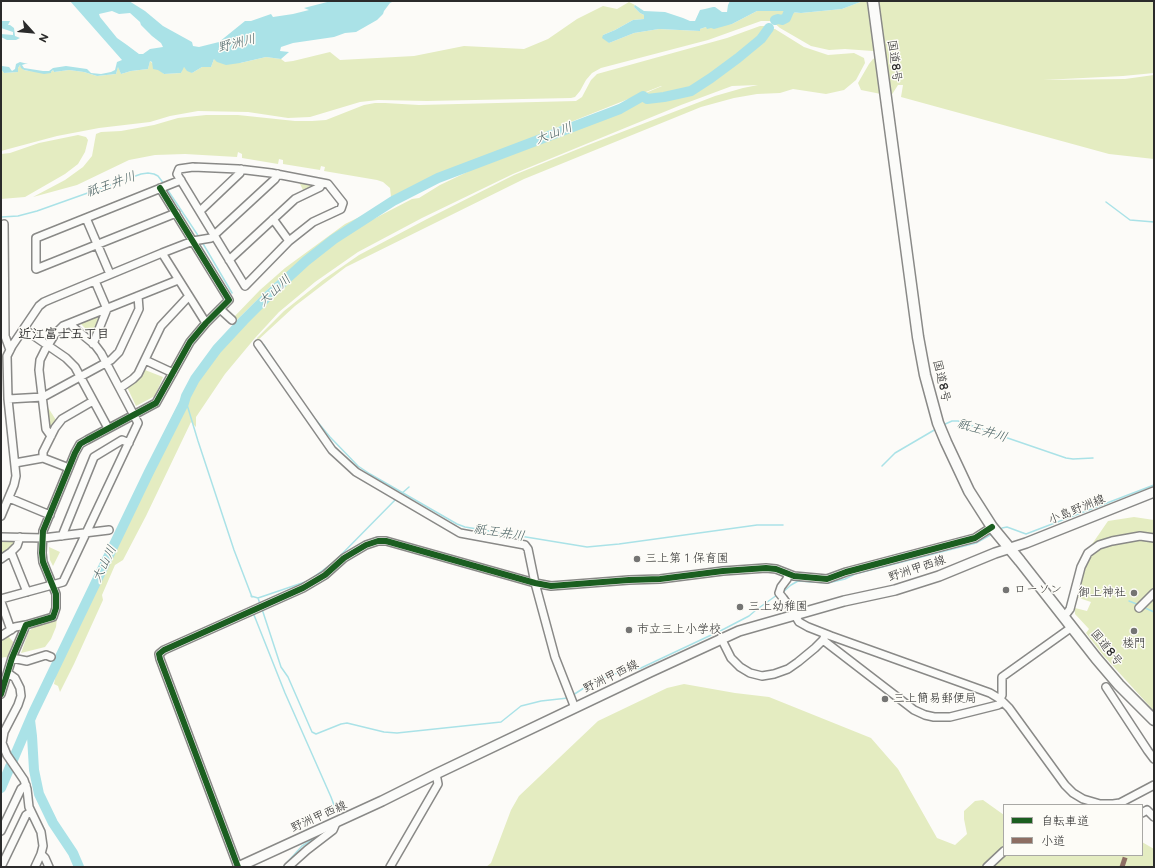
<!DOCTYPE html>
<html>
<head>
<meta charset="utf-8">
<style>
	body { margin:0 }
	#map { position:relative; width:1155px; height:868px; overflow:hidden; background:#fcfbf8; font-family:"Balsamiq Sans","Klee One",sans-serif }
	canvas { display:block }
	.frame { position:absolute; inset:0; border:2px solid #2b2b2b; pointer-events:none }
	.legend { position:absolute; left:1003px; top:804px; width:140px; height:52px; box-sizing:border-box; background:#fdfcf7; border:1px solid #a9a8a5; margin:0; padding:5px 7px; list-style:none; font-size:12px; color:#2b2b2b }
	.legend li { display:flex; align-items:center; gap:8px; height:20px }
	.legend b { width:20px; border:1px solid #a9a8a5 }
	.north { position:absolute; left:12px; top:12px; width:40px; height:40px; -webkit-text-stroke:3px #fdfcf7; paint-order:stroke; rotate:117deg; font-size:11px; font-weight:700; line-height:16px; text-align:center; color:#2b2b2b }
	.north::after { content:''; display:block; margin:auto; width:14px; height:18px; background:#2b2b2b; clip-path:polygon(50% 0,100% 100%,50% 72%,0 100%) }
</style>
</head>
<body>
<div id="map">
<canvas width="1155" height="868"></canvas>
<div class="frame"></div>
<ul class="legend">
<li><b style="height:5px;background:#1b5e20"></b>自転車道</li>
<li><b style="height:5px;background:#8d6e63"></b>小道</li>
</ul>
<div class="north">N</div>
</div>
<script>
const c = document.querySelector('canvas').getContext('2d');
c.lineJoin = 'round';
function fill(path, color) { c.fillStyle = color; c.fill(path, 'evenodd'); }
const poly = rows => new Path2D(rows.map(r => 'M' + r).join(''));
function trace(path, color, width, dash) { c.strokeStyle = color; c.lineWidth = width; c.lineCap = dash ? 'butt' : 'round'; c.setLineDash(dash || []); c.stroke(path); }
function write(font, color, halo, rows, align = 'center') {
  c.font = font + ' "Balsamiq Sans","Klee One",sans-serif'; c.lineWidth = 3; c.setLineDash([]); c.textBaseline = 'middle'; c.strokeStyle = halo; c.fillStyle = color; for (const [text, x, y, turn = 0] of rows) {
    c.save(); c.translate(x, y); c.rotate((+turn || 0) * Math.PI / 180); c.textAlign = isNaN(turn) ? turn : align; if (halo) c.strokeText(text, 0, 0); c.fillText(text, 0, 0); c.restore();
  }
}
const green = poly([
	[863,1,1154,1,1154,73,1123,76,1043,80,1125,79,1154,75,1154,159,1109,154,901,97,903,85,898,85,891,96,861,90,858,83,869,64,873,59,886,52,845,49,829,50,811,46,780,28,772,21,761,21,708,40,601,68,592,73,586,80,580,91,575,97,571,98,427,101,378,100,360,102,310,117,288,118,248,112,198,111,170,116,150,122,99,128,57,136,1,151,1,69,4,73,18,72,18,68,20,65,24,70,28,71,51,72,53,70,54,72,69,70,84,72,97,76,116,74,118,66,121,74,131,71,148,69,150,61,164,74,181,73,183,66,192,73,202,67,211,67,214,59,240,63,266,57,281,59,285,62,293,61,330,52,340,60,414,56,464,46,524,49,548,39,577,19,603,6,617,9,629,2,635,5,634,7,640,13,644,15,644,19,633,20,615,30,603,35,609,43,634,33,659,29,700,31,700,29,706,27,732,24,757,11,787,11,786,15,783,18,780,19,777,18,774,19,780,23,790,12,801,13,842,9],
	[760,26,767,26,761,31,760,34,767,37,771,33,773,29,775,29,804,47,828,55,854,53,864,58,865,63,856,80,844,90,826,94,793,89,780,93,757,94,734,98,701,107,524,179,346,267,295,306,257,341,257,338,284,311,323,280,359,255,427,219,514,175,588,145,715,96,743,88,758,85,732,86,681,105,513,174,422,218,358,252,315,282,279,312,255,338,225,374,196,417,196,427,191,422,146,516,123,560,115,565,102,595,103,600,74,664,60,692,58,686,54,684,60,653,154,453,180,401,225,338,254,307,288,275,333,242,362,225,412,199,419,198,440,185,530,142,662,86,661,86,503,149,350,227,313,251,271,286,236,321,233,318,260,290,285,268,345,224,388,203,391,197,390,188,383,182,377,180,324,171,325,167,321,166,320,170,283,164,283,160,279,159,278,164,242,158,242,154,238,152,237,157,185,154,155,155,129,160,77,185,33,197,65,180,83,167,92,156,96,134,101,132,121,131,154,125,178,118,206,115,238,115,295,121,312,121,326,120,364,105,375,103,385,103,419,105,576,101,582,97,591,80,597,74,727,38],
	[78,135,86,137,88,140,85,152,78,164,65,174,25,197,1,199,1,154,10,153,39,143],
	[298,180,321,185,304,192],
	[102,312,102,316,93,336,79,322],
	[145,370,163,377,155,396,136,406,127,387],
	[47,406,56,420,51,428,49,427,46,409],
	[1134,517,1154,520,1154,711,1103,655,1086,633,1089,629,1075,614,1075,608,1087,611,1091,602,1076,597,1088,550,1108,521],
	[1,540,14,540,15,543,3,553,1,550],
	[49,547,60,552,53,566,50,560],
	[57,618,56,627,51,639,45,647,21,653,29,631,40,622],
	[8,636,15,644,12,652,8,658,5,657,1,658,1,640],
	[684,684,735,693,769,697,871,738,898,769,937,838,955,845,967,834,964,819,964,811,975,801,983,800,1004,815,1004,855,1142,855,1142,842,1154,849,1154,867,486,867,491,863,511,810,519,796,598,721,667,688]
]);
const water = poly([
	[70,1,129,1,145,11,163,26,192,42,193,46,199,47,219,42,245,21,251,21,271,14,273,17,293,14,309,10,304,8,331,1,394,1,390,3,384,11,383,14,377,20,356,32,345,33,334,37,293,43,281,47,280,51,289,52,281,59,266,57,240,63,226,65,217,62,214,59,211,67,202,67,192,73,187,71,184,67,181,73,164,74,158,70,153,69,152,62,150,61,148,69,131,71,121,74,118,67,116,74,97,76,84,72,69,70,54,72,53,70,51,72,51,73,44,74,24,70,21,68,20,65,18,68,18,72,4,73,1,69,1,64,2,66,9,67,12,71,15,69,16,64,20,62,28,64,25,64,22,65,24,68,43,71,49,71,53,68,66,66,87,69,91,73,101,74,111,72,115,70,117,62,122,60],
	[112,11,119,14,130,13,140,22,141,25,152,36,161,43,163,47,150,49,143,54,139,54,127,45,117,38,100,17,99,14],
	[730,1,863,1,842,9,801,13,790,12,780,23,777,21,778,20,783,18,786,15,786,11,757,11,732,24,714,29,711,28,707,29,706,27,700,29,700,31,659,29,634,33,609,43,602,38,603,35,615,30,633,20,644,19,644,15,640,13,634,7,635,5,644,11,665,12,683,18,690,21,695,21,700,10,705,9,713,7,715,7,722,12,727,12,728,5],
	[1,21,10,21,8,25,10,25,14,28,15,36,20,38,16,40,7,40,1,37,1,34,13,35,13,32,1,28]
]);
const stream = poly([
	[167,189,199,237],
	[1106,202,1130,220,1154,222],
	[1,217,18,216,37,211,141,174,148,173,154,174,158,176,164,184],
	[202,242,232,293],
	[264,345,273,360],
	[185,398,198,441,234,550,252,597],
	[311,414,330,437,358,466,370,474,457,524,465,527,587,547,619,544,757,525,783,525],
	[943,425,952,421,958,421,1066,458,1073,459,1093,458],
	[882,466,895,453,936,429],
	[400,495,409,487],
	[999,530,1002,528,1007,527,1026,534,1154,485],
	[311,579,334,562,397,498],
	[782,593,791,585,798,581,828,583,845,579,855,574,976,543,992,534],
	[251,596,258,598,308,581],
	[258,598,260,604],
	[1129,601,1139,605],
	[1143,607,1154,612],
	[262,609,281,667,288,677,312,732,316,734,341,724,347,723,384,732,397,733,501,722,521,706,541,701,568,698],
	[254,615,285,693,331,797,334,805,334,809,331,815],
	[573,695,587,686,610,675,641,668,724,629,749,616,756,610,777,595],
	[283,867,302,846,315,838]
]);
const river = poly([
	[775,20,778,19,782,20,786,18,789,11,794,5,800,6,816,1],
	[30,720,32,736,34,770,39,794,53,823,73,853,79,867],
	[1,788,33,713,149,472,184,403,186,396,195,379,217,349,244,320,269,295,306,261,334,239,393,201,438,178,620,109,643,96,647,99,664,97,691,91,711,78,738,58,761,39,769,28]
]);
const minor = poly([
	[193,167,238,169,271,173,328,184,343,203,341,209,313,222,289,241,245,286,177,174,179,169,193,167],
	[200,211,240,173,241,169],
	[176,213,36,269,36,238,181,180],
	[86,218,110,274],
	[273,219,289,241],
	[4,224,5,336,10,350],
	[162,253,206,323],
	[229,260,295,199,320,187,322,183],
	[220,309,232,320],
	[24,329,66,358,75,367,108,428],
	[93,344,107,309,95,281],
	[258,344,332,450,356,472,460,533,525,545,528,549,535,583,555,657,575,708],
	[145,360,173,373],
	[120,388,133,379,138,374,161,326,189,296],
	[8,399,43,397,111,360,119,352,139,309,138,296],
	[51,436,46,429,39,370,40,360,45,350,55,334,63,326,178,280],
	[43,458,43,452,55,428,62,419,93,401],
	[15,463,43,458,69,468],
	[9,498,50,515],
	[1,516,14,485,16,476,8,399,7,356,12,346,39,306,44,302,51,299,162,253,193,241,211,238,275,179,278,174],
	[62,536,94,457,122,440,129,443],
	[1,537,43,538,109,530],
	[11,552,27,592],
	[1,559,11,552,17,546,20,537],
	[788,574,787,579,781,587,779,593,783,598,793,612,799,622,808,627,831,636,990,693,1000,699,1009,708,1065,785,1073,793,1083,799,1100,804,1113,804,1120,803,1154,785],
	[1,599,63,582,138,423,101,353,95,345,73,327,71,323],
	[1,602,11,630],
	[1139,608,1154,593],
	[1063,616,1067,613,1070,609,1081,567,1088,553,1099,545,1112,541,1140,536,1154,538],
	[1,636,15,627,26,625],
	[721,638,731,658,740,667,750,673,762,676,774,674,788,669,798,662,815,648,823,640,825,636],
	[823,640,914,710,925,715,934,717,950,717,998,705,1003,702],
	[12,658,27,661,46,655,51,657],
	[8,673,15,678,20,688,21,696,18,705,4,732,2,743,7,755,24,780,27,789,29,807,41,832,43,846,41,854,35,867],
	[1106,687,1148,751,1154,759],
	[1,694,12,658,26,625,53,617,56,608,56,594,43,562,42,553,43,531,75,453,80,444,87,440,156,403,190,342,206,323,229,300,160,188],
	[1000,699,1002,695,1002,677,1072,627],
	[1142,813,1147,810,1154,817],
	[1,831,21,789,26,785],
	[41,854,45,858,49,867],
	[1,867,26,815,31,812],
	[238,867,160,659,159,654,164,650,303,588,325,575,344,558,366,545,378,541,386,541,535,583,551,586,629,580,660,579,723,571,766,568,776,569,794,576,827,579,846,572,975,538,992,527],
	[288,867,307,850,333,830,336,823],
	[390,867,438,784,436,774],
	[987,867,1004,851]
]);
const major = poly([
	[238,867,382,801,436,774,650,672,739,631,844,601,895,590,939,576,995,553,1026,543,1154,492]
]);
const highway = poly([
	[873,1,918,337,925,375,938,423,946,442,969,491,992,527,1020,561,1096,658,1119,685,1154,720]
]);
const quiet = poly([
	[1122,867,1126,855]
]);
const cycleway = poly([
	[1,694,12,658,26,625,53,617,56,608,56,594,43,562,42,553,43,531,75,453,80,444,87,440,156,403,190,342,206,323,229,300,160,188],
	[238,867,160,659,159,654,164,650,303,588,325,575,344,558,366,545,378,541,386,541,535,583,551,586,629,580,660,579,723,571,766,568,776,569,794,576,827,579,846,572,975,538,992,527]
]);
const markers = [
	[637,559,4,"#747473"],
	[1006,590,4,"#747473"],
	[1134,593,4,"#747473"],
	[740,607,4,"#747473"],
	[629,630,4,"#747473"],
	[1134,631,4,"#747473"],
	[885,699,4,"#747473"]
];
const streetNames = [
	["国道8号",894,61,82],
	["国道8号",941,381,77],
	["小島野洲線",1077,510,-22],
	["野洲甲西線",917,569,-18],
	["国道8号",1106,648,51],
	["野洲甲西線",611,677,-26],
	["野洲甲西線",319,817,-24]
];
const poiNames = [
	["三上第１保育園",645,559],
	["ローソン",1014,590],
	["御上神社",1126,593,"right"],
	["三上幼稚園",748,607],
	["市立三上小学校",637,630],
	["楼門",1134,644,"center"],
	["三上簡易郵便局",893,699]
];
const waterNames = [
	["野洲川",237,44,-14],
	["大山川",554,134,-21],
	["祇王井川",111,185,-19],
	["大山川",275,291,-43],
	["祇王井川",982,431,17],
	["祇王井川",499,533,9],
	["大山川",105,564,-64]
];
const neighbourhoodNames = [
	["近江富士五丁目",64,335]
];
fill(green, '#e4ecc1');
fill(water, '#aae2e7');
trace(stream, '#aae2e7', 1.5);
trace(river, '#aae2e7', 10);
trace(minor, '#898987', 10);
trace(major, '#898987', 12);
trace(highway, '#898987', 13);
trace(minor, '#fbfbf9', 7);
trace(major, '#fbfbf9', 9);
trace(highway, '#fbfbf9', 10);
trace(quiet, '#8d6e63', 5, [10, 5]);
trace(cycleway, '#1b5e20', 6);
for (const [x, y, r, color] of markers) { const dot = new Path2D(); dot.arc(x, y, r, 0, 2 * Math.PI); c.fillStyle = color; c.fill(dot); trace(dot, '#fdfcf7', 1.5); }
write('12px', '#2b2b2b', '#fdfcf7', streetNames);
write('12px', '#2b2b2b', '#fdfcf7', poiNames, 'left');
write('italic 13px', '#475f61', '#fdfcf7', waterNames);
write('bold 13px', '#2b2b2b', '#fdfcf7', neighbourhoodNames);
</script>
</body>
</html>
